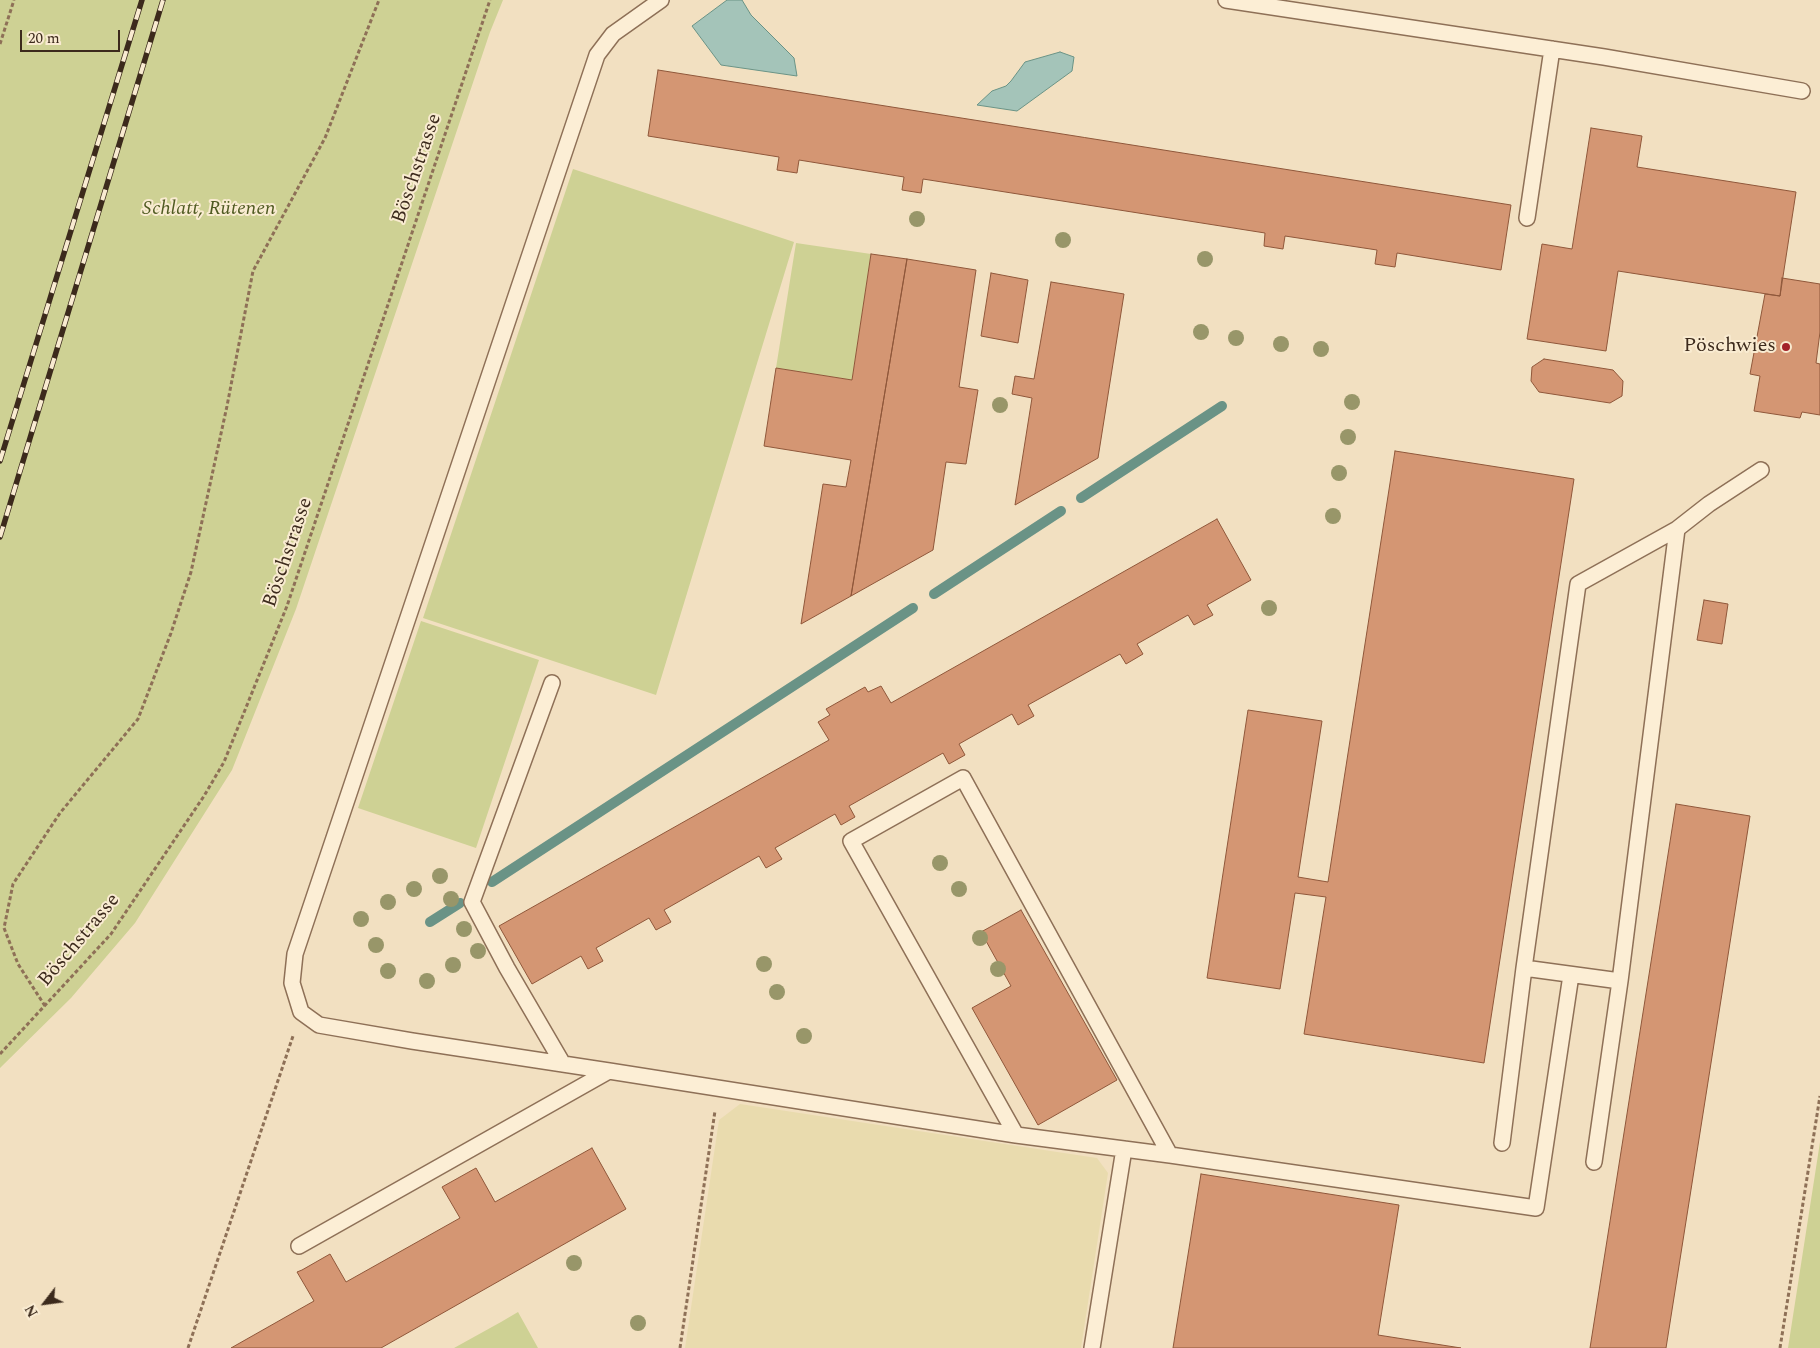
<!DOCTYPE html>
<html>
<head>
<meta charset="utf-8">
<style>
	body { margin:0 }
	#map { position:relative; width:1820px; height:1348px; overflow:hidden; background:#f2e0c1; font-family:Spectral,serif }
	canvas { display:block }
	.north { position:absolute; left:20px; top:1278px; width:50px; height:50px; -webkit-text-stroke:4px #f9ebd1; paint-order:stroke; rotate:240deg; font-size:14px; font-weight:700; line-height:20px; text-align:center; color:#3c2a1c }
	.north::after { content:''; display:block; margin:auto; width:18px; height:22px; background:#3c2a1c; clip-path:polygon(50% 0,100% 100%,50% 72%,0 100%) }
	.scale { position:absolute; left:20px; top:30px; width:100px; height:22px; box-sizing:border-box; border:2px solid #3c2a1c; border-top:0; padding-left:6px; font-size:15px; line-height:18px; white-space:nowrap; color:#3c2a1c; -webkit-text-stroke:4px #f9ebd1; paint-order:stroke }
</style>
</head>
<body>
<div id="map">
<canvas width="1820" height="1348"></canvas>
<div class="north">N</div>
<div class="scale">20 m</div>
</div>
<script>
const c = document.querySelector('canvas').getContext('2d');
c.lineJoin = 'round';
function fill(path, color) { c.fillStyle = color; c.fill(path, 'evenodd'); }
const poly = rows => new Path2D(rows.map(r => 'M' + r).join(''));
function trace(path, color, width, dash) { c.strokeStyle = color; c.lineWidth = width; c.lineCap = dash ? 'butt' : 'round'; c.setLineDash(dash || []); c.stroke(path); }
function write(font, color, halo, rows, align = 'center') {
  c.font = font + ' Spectral,serif'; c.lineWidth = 4; c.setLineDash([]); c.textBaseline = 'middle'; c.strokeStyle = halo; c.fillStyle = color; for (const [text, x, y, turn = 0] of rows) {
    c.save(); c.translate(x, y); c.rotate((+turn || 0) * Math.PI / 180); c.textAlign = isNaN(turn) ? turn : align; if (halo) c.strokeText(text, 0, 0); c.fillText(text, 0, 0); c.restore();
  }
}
const farmland = poly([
	[740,1104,1097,1158,1108,1173,1081,1348,685,1348,719,1120]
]);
const green = poly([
	[0,0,503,0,490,32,296,609,232,770,135,923,71,998,0,1068],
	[573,169,794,242,656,695,423,618],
	[796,243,871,254,852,380,776,368],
	[421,621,539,660,476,848,358,808],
	[1820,1142,1820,1348,1788,1348],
	[518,1312,538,1348,454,1348,501,1322]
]);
const water = poly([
	[727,0,742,0,751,15,794,58,797,76,721,65,692,26,727,0],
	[1060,52,1074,57,1072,71,1017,111,977,105,992,91,1006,86,1011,81,1025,62,1060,52]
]);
const stream = poly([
	[1081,498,1222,406],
	[934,594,1061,511],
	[492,882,913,608],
	[430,922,460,903]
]);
const building = poly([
	[658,70,1511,205,1501,270,1397,253,1395,267,1375,264,1377,250,1285,236,1283,249,1264,246,1265,233,923,179,921,193,902,190,904,177,799,160,797,173,777,170,779,157,648,136,658,70],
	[1591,128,1642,136,1637,167,1796,192,1780,296,1618,271,1606,351,1527,339,1542,244,1572,249,1591,128],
	[871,254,907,259,851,596,801,624,823,484,846,487,851,460,764,446,776,368,852,380,871,254],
	[907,259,976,270,959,387,978,390,966,464,946,462,933,550,851,596,907,259],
	[991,273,1028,280,1018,343,981,336,991,273],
	[1782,278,1820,284,1820,332,1816,363,1820,364,1820,415,1802,412,1800,418,1754,411,1760,376,1750,374,1765,294,1780,296,1782,278],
	[1051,282,1124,294,1098,458,1015,505,1032,398,1012,394,1015,376,1034,379,1051,282],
	[1544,359,1613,370,1623,381,1622,396,1610,403,1539,392,1531,381,1532,367,1544,359],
	[1395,451,1574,479,1484,1063,1304,1034,1326,897,1295,893,1280,989,1207,978,1248,710,1322,721,1298,877,1328,882,1395,451],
	[1217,519,1251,580,1207,605,1213,615,1194,625,1188,615,1137,644,1143,654,1126,664,1120,654,1028,705,1034,716,1018,725,1012,714,959,744,965,755,949,764,943,753,849,806,855,817,841,825,835,814,775,848,782,859,766,868,759,856,664,910,671,922,656,930,649,918,596,948,603,961,588,969,581,956,532,984,499,926,829,740,818,722,830,715,826,709,865,687,868,692,881,686,891,703,1217,519],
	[1704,600,1728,604,1722,644,1697,640,1704,600],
	[1676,804,1750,816,1666,1348,1590,1348,1676,804],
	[1021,910,1117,1080,1038,1125,972,1008,1011,986,981,932,1021,910],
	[592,1148,626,1209,381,1348,231,1348,314,1301,297,1272,302,1270,330,1254,346,1282,460,1218,442,1187,476,1168,495,1202,592,1148],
	[1201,1174,1399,1205,1378,1335,1461,1348,1173,1348,1201,1174]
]);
const path = poly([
	[0,44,14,0],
	[45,1006,18,964,4,928,13,884,60,813,138,719,171,633,191,572,227,406,253,271,325,138,379,0],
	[0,1054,111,934,204,796,224,762,287,606,490,0],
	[188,1348,293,1036],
	[680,1348,715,1111],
	[1780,1348,1820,1096]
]);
const lane = poly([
	[1226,0,1604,57,1802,91],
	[1527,218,1552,49],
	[1677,529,1578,584,1524,968,1620,981,1677,529,1709,504,1761,470],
	[552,683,472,902,507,968,563,1064],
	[609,1071,412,1041,319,1025,301,1012,292,983,295,954,597,55,613,34,661,0],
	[1016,1135,851,841,963,778,1170,1155],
	[1502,1143,1524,968],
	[1594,1162,1620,981],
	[299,1246,609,1071,1016,1135,1170,1155,1536,1208,1571,975],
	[1092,1348,1124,1149]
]);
const rail = poly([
	[0,461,142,0],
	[0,537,163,0]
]);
const trees = [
	[917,219],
	[1063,240],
	[1205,259],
	[1201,332],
	[1236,338],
	[1281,344],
	[1321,349],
	[1352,402],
	[1000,405],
	[1348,437],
	[1339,473],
	[1333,516],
	[1269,608],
	[940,863],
	[440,876],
	[414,889],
	[959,889],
	[451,899],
	[388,902],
	[361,919],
	[464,929],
	[980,938],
	[376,945],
	[478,951],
	[764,964],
	[453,965],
	[998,969],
	[388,971],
	[427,981],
	[777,992],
	[804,1036],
	[574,1263],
	[638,1323]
];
const markers = [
	[1786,347,5,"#a32129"]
];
const streetNames = [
	["Böschstrasse",418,169,-71],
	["Böschstrasse",289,553,-71],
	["Böschstrasse",80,941,-50]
];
const parkNames = [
	["Schlatt, Rütenen",209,210]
];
const poiNames = [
	["Pöschwies",1776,347]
];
fill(farmland, '#e9dbae');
fill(green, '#ced194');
fill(water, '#a4c4b9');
trace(water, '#6a9386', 1);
trace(stream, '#6a9386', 10);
fill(building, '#d49673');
trace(building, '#8f573a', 1);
trace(lane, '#8e7057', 18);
trace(path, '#8e7057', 3, [4, 2.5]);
trace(lane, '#fceed5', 15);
trace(rail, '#3c2a1c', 5.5);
trace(rail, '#f9ebd1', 4, [11]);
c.fillStyle = '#989669';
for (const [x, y] of trees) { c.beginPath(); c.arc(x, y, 8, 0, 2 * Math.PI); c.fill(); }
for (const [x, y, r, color] of markers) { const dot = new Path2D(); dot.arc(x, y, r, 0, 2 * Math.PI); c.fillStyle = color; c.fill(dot); trace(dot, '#f9ebd1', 2); }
write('20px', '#3c2a1c', '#f9ebd1', streetNames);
write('italic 20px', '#4f5a21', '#f9ebd1', parkNames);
write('20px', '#3c2a1c', '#f9ebd1', poiNames, 'right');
</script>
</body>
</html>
